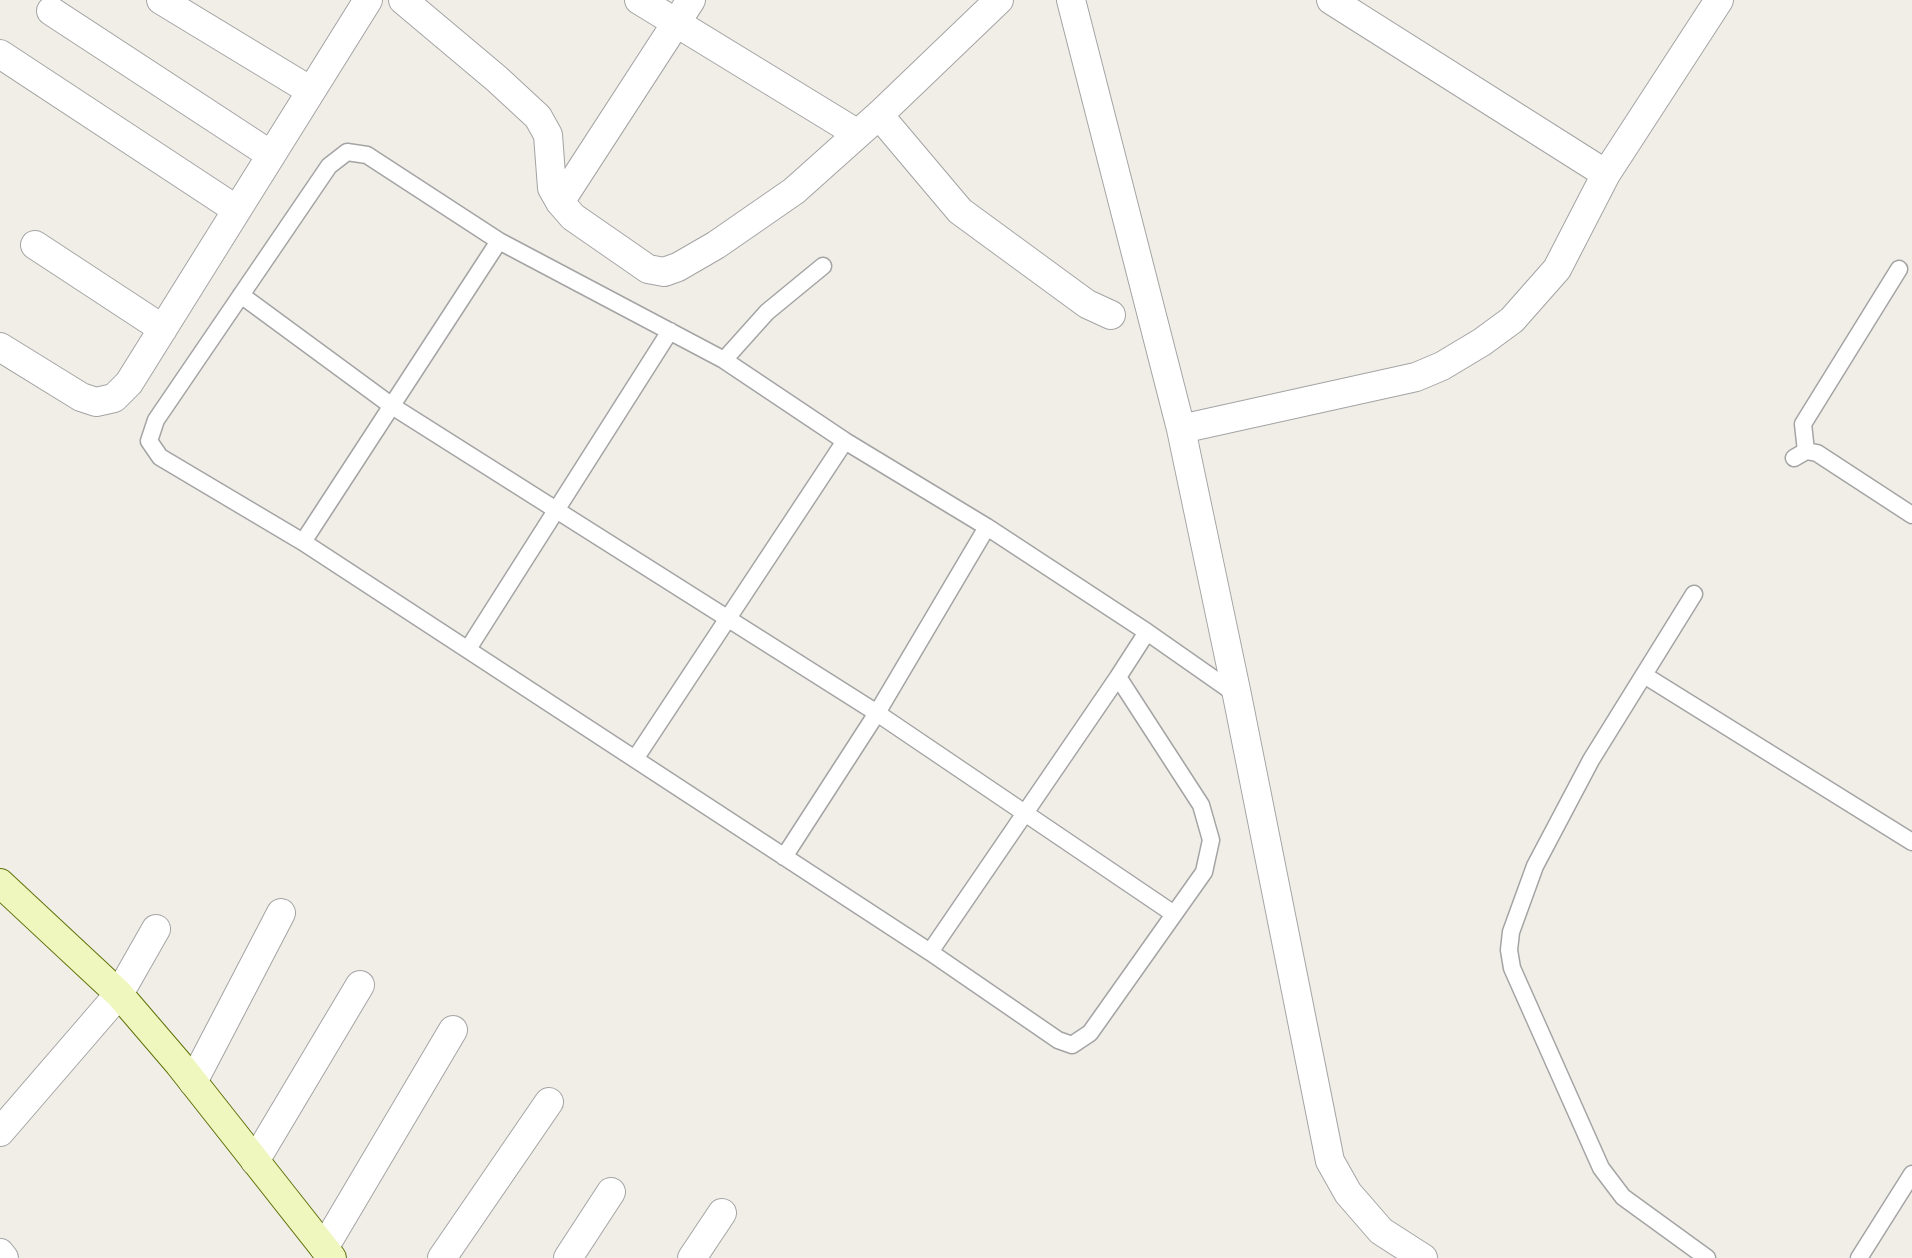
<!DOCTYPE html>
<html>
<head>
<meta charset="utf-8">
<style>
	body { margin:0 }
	canvas { display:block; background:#f0eee7 }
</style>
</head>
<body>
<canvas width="1912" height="1258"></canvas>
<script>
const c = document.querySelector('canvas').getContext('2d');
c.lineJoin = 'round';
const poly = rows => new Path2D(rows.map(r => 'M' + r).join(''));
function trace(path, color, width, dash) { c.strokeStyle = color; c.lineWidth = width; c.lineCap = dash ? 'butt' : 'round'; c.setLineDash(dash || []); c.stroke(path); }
const lane = poly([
	[241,295,392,406,877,713,1174,914],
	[724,360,767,312,823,266],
	[1806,451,1803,424,1899,269],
	[1794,458,1806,451,1817,453,1912,515],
	[303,542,499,241],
	[1694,594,1591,760,1535,866,1511,932,1509,950,1512,968,1601,1168,1623,1197,1707,1258],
	[1147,632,1118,677,1201,805,1211,840,1204,872,1090,1033,1072,1045,1058,1040,930,952,303,542,160,457,149,441,156,420,329,166,347,152,367,155,499,241,724,360,845,441,987,527,1147,632,1237,695],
	[468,649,670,331],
	[1644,675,1912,842],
	[635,759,845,441],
	[784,857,877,713,987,527],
	[930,952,1118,677],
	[1859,1258,1912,1174]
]);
const street = poly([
	[161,0,311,91],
	[403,0,497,79,538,117,548,135,552,188,560,202,573,217,648,269,664,272,678,267,716,245,794,191,879,115,999,0],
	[639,0,858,134],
	[1071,0,1181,429,1237,695,1330,1161,1348,1193,1381,1231,1423,1258],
	[1331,0,1606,174],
	[51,11,271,155],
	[0,54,237,210],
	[879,115,960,211,1087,304,1111,315],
	[560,202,691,0],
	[35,245,163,329],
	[0,347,81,397,96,402,114,398,129,383,368,0],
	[1181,429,1416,377,1442,366,1482,342,1512,320,1557,269,1606,174,1719,0],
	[193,1082,281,913],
	[0,1132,119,994,156,929],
	[255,1161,360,985],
	[324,1248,453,1030],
	[0,1253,4,1258],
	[442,1258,549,1102],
	[568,1258,611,1192],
	[692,1258,722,1213]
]);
const secondary = poly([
	[0,883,119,994,179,1064,332,1258]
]);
trace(lane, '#a4a4a4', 19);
trace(street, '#a4a4a4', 30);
trace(secondary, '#60730b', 30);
trace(lane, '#fff', 16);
trace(street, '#fff', 28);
trace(secondary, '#eff7be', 28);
</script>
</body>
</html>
